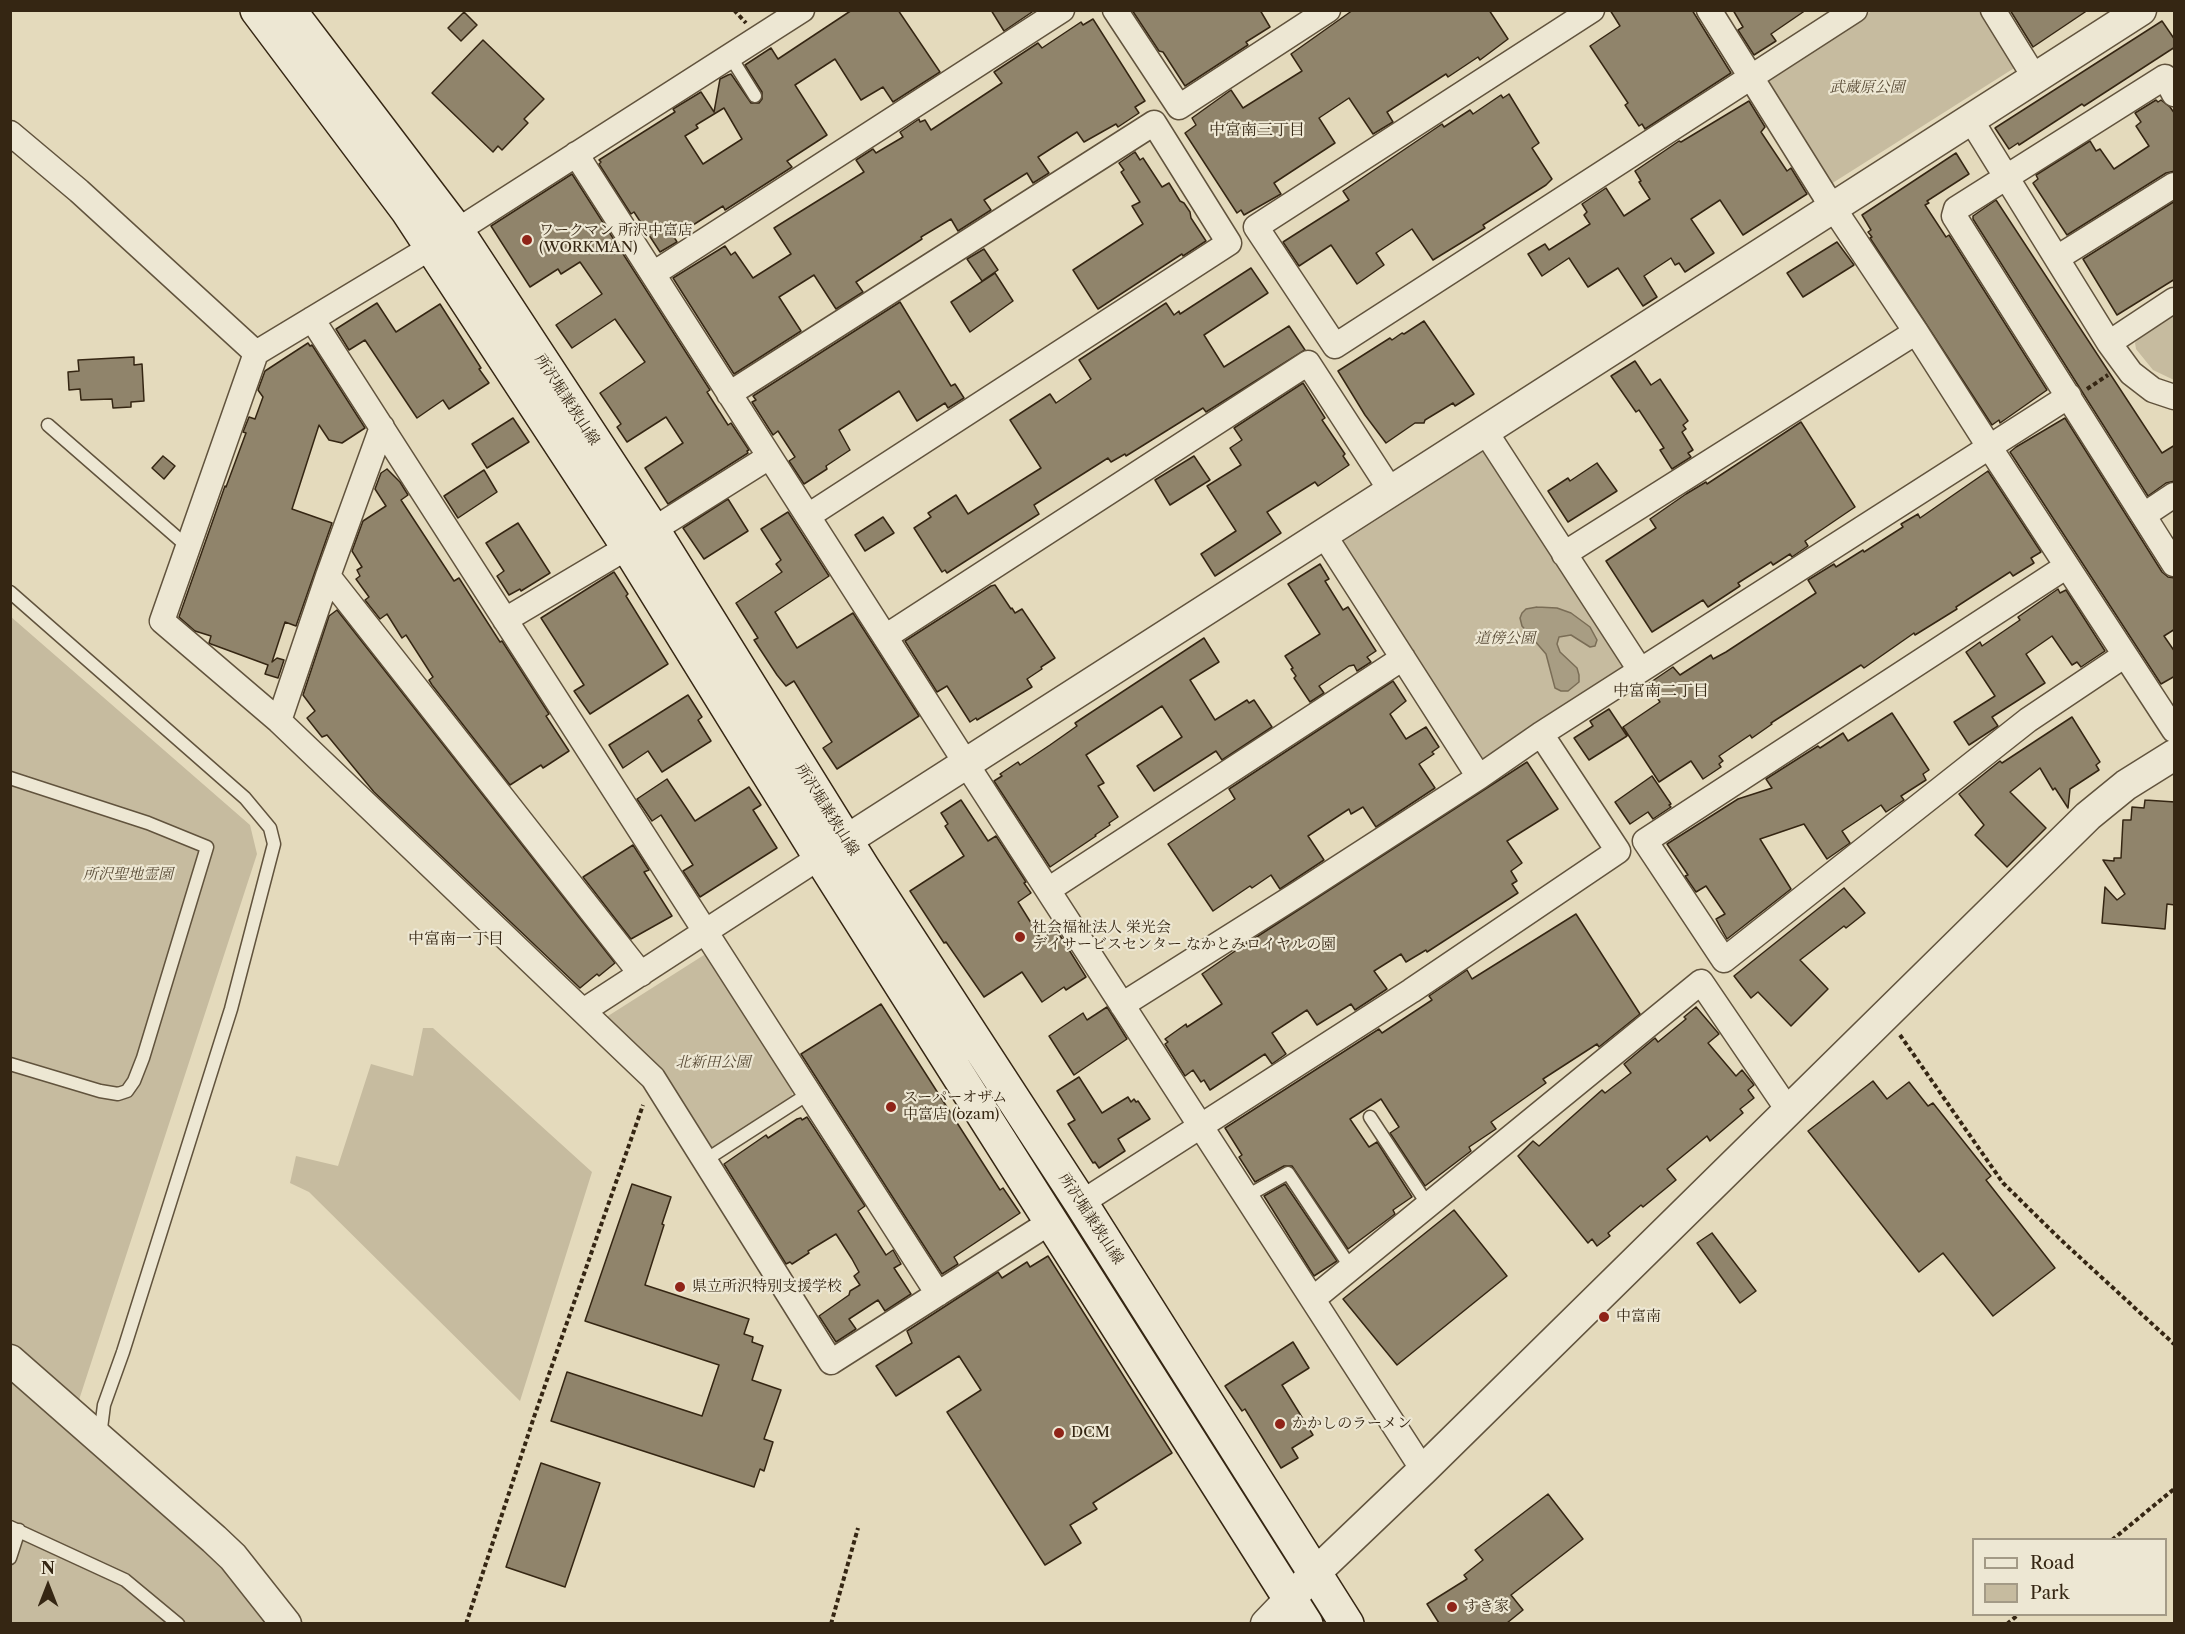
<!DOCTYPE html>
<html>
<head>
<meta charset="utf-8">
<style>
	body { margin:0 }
	#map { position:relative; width:2185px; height:1634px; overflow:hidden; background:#e4dabc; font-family:"Libre Caslon Text",serif }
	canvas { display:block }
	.frame { position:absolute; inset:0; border:12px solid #352613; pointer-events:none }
	.legend { position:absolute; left:1972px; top:1538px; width:195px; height:78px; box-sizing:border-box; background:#ede7d3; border:2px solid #a39a86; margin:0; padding:8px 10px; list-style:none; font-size:18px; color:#352613 }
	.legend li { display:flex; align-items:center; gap:12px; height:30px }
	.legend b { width:30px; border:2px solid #a39a86 }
	.north { position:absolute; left:18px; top:1556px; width:60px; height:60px; -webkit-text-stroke:4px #ede7d3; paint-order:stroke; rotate:0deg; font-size:16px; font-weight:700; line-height:24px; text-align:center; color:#352613 }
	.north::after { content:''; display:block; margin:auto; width:21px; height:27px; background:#352613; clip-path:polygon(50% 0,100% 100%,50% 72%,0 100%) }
</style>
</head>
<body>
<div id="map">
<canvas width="2185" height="1634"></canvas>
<div class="frame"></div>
<ul class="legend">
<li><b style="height:8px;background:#ede7d3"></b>Road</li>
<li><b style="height:16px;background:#c6bb9f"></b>Park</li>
</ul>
<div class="north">N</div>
</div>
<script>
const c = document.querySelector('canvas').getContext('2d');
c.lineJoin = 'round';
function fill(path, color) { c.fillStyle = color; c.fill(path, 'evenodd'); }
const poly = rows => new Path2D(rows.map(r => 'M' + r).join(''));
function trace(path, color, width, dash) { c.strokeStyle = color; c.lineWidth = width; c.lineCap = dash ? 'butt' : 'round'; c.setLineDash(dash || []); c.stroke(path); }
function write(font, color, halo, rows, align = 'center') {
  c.font = font + ' "Libre Caslon Text","Noto Serif JP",serif'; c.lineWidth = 4.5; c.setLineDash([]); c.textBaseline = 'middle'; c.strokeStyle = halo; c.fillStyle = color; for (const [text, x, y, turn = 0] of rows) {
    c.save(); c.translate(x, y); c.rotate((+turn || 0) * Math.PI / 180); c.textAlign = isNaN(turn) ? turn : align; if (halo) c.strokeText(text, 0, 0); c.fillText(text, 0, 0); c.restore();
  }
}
const green = poly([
	[1872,11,1984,11,2019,65,1831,184,1766,83,1766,77],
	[2174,315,2174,380,2153,370,2136,349,2135,343,2138,339],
	[1487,449,1625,662,1624,671,1486,760,1477,759,1341,543],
	[10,616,250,825,257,854,77,1406,213,1543,275,1623,11,1623],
	[704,955,709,957,793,1089,792,1098,710,1150,606,1024,608,1016],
	[423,1028,433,1028,592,1172,520,1401,309,1192,290,1183,296,1156,338,1166,371,1064,413,1076]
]);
const water = poly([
	[1537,607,1557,608,1571,613,1590,627,1597,640,1595,646,1590,647,1571,635,1559,637,1557,644,1560,652,1577,668,1579,675,1579,682,1568,691,1561,691,1555,688,1546,654,1522,626,1520,618,1522,613,1526,609,1537,607]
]);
const building = poly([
	[852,10,898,10,940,72,893,102,883,87,861,100,835,59,795,85,827,135,787,161,792,167,725,210,723,206,674,237,677,242,660,252,634,212,631,214,599,164,601,162,599,160,675,112,673,109,701,92,714,112,720,79,728,75,731,74,751,103,759,103,762,99,762,92,745,65,771,48,778,59,852,10],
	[724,108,742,139,703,164,685,136,698,128,696,125,724,108],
	[991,10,1035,10,1004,31,991,10],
	[1132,10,1260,10,1270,27,1246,42,1248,45,1185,86,1163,52,1159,51,1132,10],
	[1353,10,1489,10,1508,39,1480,60,1478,57,1448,77,1446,74,1387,112,1393,122,1373,134,1349,98,1319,118,1335,143,1274,183,1281,194,1244,215,1241,210,1237,213,1185,133,1196,125,1192,118,1231,90,1243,108,1302,71,1291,54,1353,10],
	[1610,10,1692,10,1731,73,1645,129,1642,124,1639,126,1625,105,1628,103,1590,46,1620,26,1610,10],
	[1733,10,1806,10,1771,34,1776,41,1754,55,1738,30,1743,27,1733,10],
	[2010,10,2088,10,2033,47,2010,10],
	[464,12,477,25,461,41,448,28,464,12],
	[1093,19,1145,101,1135,107,1139,113,1118,127,1116,124,1084,142,1077,132,1038,157,1049,173,1033,183,1027,173,984,200,991,210,958,231,951,219,921,237,922,239,856,282,863,292,836,309,814,275,779,297,801,331,734,374,673,278,725,246,731,255,735,252,753,278,791,254,774,228,864,172,856,160,873,149,876,153,903,137,900,132,919,119,920,122,925,120,931,130,1002,83,994,72,1038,43,1042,48,1081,22,1083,25,1093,19],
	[2162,21,2175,40,2175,47,2084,106,2082,104,2019,145,2018,143,2009,149,1995,128,2162,21],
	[483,40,544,99,524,119,528,123,502,150,498,146,493,152,432,93,483,40],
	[1509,94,1539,143,1532,148,1552,179,1546,185,1483,225,1485,228,1464,241,1433,260,1412,229,1376,253,1384,265,1357,284,1331,245,1299,266,1283,242,1349,200,1343,191,1442,124,1444,127,1470,110,1473,114,1501,95,1503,98,1509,94],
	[2156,100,2158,102,2161,100,2170,107,2175,114,2175,171,2166,173,2067,235,2033,183,2038,179,2036,175,2090,141,2096,151,2100,149,2114,169,2149,146,2136,126,2141,122,2135,113,2156,100],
	[1749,101,1765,127,1761,132,1787,171,1791,168,1807,194,1743,235,1720,200,1691,219,1714,253,1685,272,1679,263,1675,265,1671,258,1644,276,1657,297,1643,306,1618,268,1588,287,1569,258,1542,276,1528,254,1545,244,1549,250,1590,224,1584,215,1587,212,1582,204,1606,188,1624,216,1650,199,1639,182,1641,181,1635,171,1679,141,1681,142,1749,101],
	[1135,152,1140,160,1143,158,1162,187,1169,183,1180,201,1184,203,1190,212,1191,218,1206,241,1183,256,1182,254,1098,309,1073,270,1143,224,1132,206,1140,202,1121,172,1124,170,1119,163,1135,152],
	[1956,153,1969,174,1927,201,1929,203,1925,205,1946,237,1949,235,2047,390,2000,423,1999,420,1992,425,1870,238,1872,237,1868,232,1871,230,1862,215,1956,153],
	[572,174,710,390,707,392,728,425,731,423,749,450,747,451,748,453,668,504,645,468,683,443,666,417,627,442,617,427,621,424,600,393,645,362,615,319,572,348,556,325,602,294,580,262,561,274,558,269,530,287,491,226,572,174],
	[1996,200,2162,453,2175,445,2175,481,2166,483,2148,496,1973,219,1973,216,1996,200],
	[2175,201,2175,279,2117,315,2083,259,2175,201],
	[1837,242,1854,265,1803,297,1787,273,1837,242],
	[984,249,998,270,982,281,967,259,984,249],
	[1251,268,1268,293,1204,335,1224,367,1289,326,1305,350,1206,412,1203,408,1126,456,1125,454,1111,462,1108,458,1034,505,1039,514,947,573,945,570,942,572,914,528,931,517,928,513,956,495,968,514,1041,468,1010,420,1050,394,1056,403,1091,379,1079,360,1166,303,1174,315,1179,311,1180,314,1251,268],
	[995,273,1013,301,970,332,951,302,995,273],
	[900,302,951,386,955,384,964,398,948,408,945,403,917,421,899,391,839,430,850,450,826,466,827,469,804,484,789,461,795,457,778,431,773,435,752,402,756,400,753,396,900,302],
	[377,303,396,332,440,304,481,368,479,369,489,383,449,409,443,400,417,418,365,340,349,350,336,329,377,303],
	[1424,321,1474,394,1455,406,1453,403,1425,420,1424,423,1415,423,1386,443,1365,415,1338,371,1390,338,1392,340,1402,333,1404,334,1424,321],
	[308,343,310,346,312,345,365,428,342,443,329,440,319,425,292,509,332,523,296,626,285,622,272,662,277,658,284,660,278,678,265,674,268,665,211,644,209,643,211,636,195,631,179,617,225,486,226,487,246,433,243,432,249,417,255,419,263,397,258,390,265,371,308,343],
	[134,357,134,365,142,364,144,401,131,402,131,407,113,408,112,399,81,400,80,389,69,390,68,372,79,371,78,360,134,357],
	[1635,361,1651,385,1660,379,1688,421,1683,425,1686,429,1682,432,1693,450,1688,453,1691,457,1672,469,1660,450,1664,448,1639,410,1636,412,1611,376,1635,361],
	[1303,383,1325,418,1322,420,1345,454,1343,456,1349,465,1318,486,1315,482,1267,512,1281,533,1215,576,1201,554,1236,531,1207,486,1241,465,1230,448,1242,440,1234,428,1303,383],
	[513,418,529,442,487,468,472,444,513,418],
	[2065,418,2162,572,2168,577,2175,578,2175,629,2164,636,2175,652,2175,676,2161,684,2012,455,2010,452,2016,447,2065,418],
	[1801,422,1855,507,1805,541,1808,546,1792,557,1790,554,1773,565,1771,562,1738,583,1740,586,1708,607,1703,600,1652,632,1606,561,1656,528,1650,519,1686,494,1706,482,1707,484,1801,422],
	[163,456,175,466,164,479,152,468,163,456],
	[1194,456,1210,480,1170,505,1155,480,1194,456],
	[1597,463,1617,491,1568,522,1548,491,1568,478,1570,481,1597,463],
	[387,469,400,482,408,495,401,500,454,581,459,578,500,642,502,641,549,714,546,716,569,751,543,768,541,765,510,785,432,685,429,680,433,677,406,635,402,638,387,614,380,619,365,600,369,597,356,579,360,576,357,570,362,567,352,551,363,521,386,506,375,489,381,473,387,469],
	[484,470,497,492,458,518,444,496,484,470],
	[1988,471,2041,552,2031,558,2034,563,2013,576,2010,572,1956,607,1957,609,1915,635,1914,633,1864,668,1861,665,1771,723,1772,724,1752,738,1750,735,1719,756,1723,761,1719,764,1721,767,1703,779,1691,761,1659,782,1623,727,1660,702,1648,684,1673,667,1680,675,1711,655,1713,659,1726,652,1816,593,1808,580,1834,564,1836,567,1863,550,1864,552,1903,527,1901,524,1918,514,1920,518,1988,471],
	[728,499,748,531,704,559,683,528,728,499],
	[788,512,829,576,775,612,797,648,853,613,919,716,837,769,823,748,832,742,794,681,786,686,777,675,754,640,758,638,736,603,782,572,776,564,781,560,761,529,788,512],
	[883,517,894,533,865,551,855,535,883,517],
	[518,523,550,573,521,591,520,589,509,595,497,576,504,571,486,543,518,523],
	[1320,564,1329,579,1325,581,1343,610,1348,607,1376,651,1367,657,1371,662,1357,671,1354,665,1349,666,1319,686,1324,693,1310,702,1294,678,1296,676,1291,669,1293,668,1285,656,1320,634,1288,584,1320,564],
	[614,572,628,594,626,596,668,664,590,714,574,691,584,685,541,618,614,572],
	[995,585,1011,609,1012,608,1015,613,1022,609,1055,658,1041,667,1042,669,1027,679,1032,687,977,720,976,718,970,722,947,686,937,692,905,641,991,586,995,585],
	[2058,589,2060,593,2066,590,2105,651,2081,667,2077,662,2072,665,2052,636,2026,654,2045,683,1992,717,1998,726,1969,745,1954,722,1995,696,1966,652,1980,642,1982,646,2020,620,2018,617,2058,589],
	[337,610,615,963,599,976,597,974,580,988,374,792,327,735,322,737,307,718,315,711,303,695,329,616,337,610],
	[1204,638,1219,662,1190,680,1215,720,1247,700,1249,703,1254,700,1272,727,1222,760,1216,751,1154,791,1137,766,1182,737,1162,706,1086,755,1104,783,1098,786,1118,817,1109,823,1110,825,1095,835,1096,836,1050,867,994,781,1002,776,1000,774,1018,762,1020,765,1050,745,1077,726,1075,723,1204,638],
	[1393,681,1406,701,1390,714,1406,739,1426,727,1439,747,1432,752,1434,754,1419,764,1435,788,1376,827,1363,807,1351,814,1349,809,1308,836,1324,860,1280,889,1271,875,1252,888,1250,886,1213,911,1168,844,1235,799,1229,789,1393,681],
	[688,695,702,717,698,720,711,741,662,772,648,751,623,768,609,745,688,695],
	[1609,709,1627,736,1589,760,1574,738,1593,726,1590,721,1609,709],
	[1892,713,1929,770,1923,774,1926,780,1901,796,1904,800,1886,812,1881,805,1842,831,1850,843,1827,859,1804,824,1760,839,1791,889,1727,939,1716,919,1725,914,1706,886,1696,892,1685,876,1688,875,1667,844,1738,799,1772,788,1766,779,1818,746,1820,748,1843,733,1848,741,1892,713],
	[2072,717,2100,762,2096,765,2099,770,2070,789,2068,808,2055,788,2053,790,2040,768,2010,792,2046,828,2007,867,1975,835,1984,825,1959,794,2000,761,2002,763,2072,717],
	[1527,762,1558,809,1507,841,1522,863,1511,871,1517,881,1512,884,1518,893,1427,952,1426,950,1406,962,1401,954,1374,971,1387,989,1355,1010,1351,1004,1317,1025,1307,1010,1272,1033,1286,1054,1272,1064,1265,1054,1210,1090,1204,1080,1201,1082,1193,1070,1185,1076,1165,1044,1168,1042,1165,1039,1186,1024,1187,1027,1222,1004,1202,974,1238,949,1527,762],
	[1652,776,1671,804,1669,805,1671,807,1653,819,1648,812,1630,824,1615,802,1652,776],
	[667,779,695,821,749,787,761,805,753,810,777,848,700,897,683,871,693,865,661,815,652,821,637,799,667,779],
	[961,800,988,841,996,836,1026,882,1024,883,1031,893,1018,902,1041,939,1056,929,1086,977,1066,990,1064,987,1042,1002,1022,972,984,997,946,942,944,943,910,891,964,856,945,826,948,824,941,813,961,800],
	[2145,800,2175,802,2175,905,2167,904,2165,929,2102,923,2105,887,2117,900,2125,894,2103,860,2114,861,2114,858,2121,858,2123,820,2131,820,2132,807,2144,808,2145,800],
	[633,845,649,870,644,872,672,916,631,939,583,877,633,845],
	[1844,888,1865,913,1846,928,1844,926,1800,960,1828,989,1791,1026,1758,992,1751,998,1734,976,1844,888],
	[1576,914,1640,1014,1599,1047,1597,1044,1543,1079,1546,1083,1491,1122,1496,1129,1469,1147,1471,1151,1425,1186,1390,1133,1399,1127,1381,1099,1350,1119,1369,1147,1377,1142,1412,1197,1393,1210,1395,1214,1348,1249,1292,1166,1284,1166,1255,1182,1239,1157,1242,1155,1225,1128,1379,1029,1382,1033,1432,1000,1429,996,1467,970,1472,979,1576,914],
	[881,1004,1000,1190,1003,1188,1020,1213,954,1257,958,1264,942,1274,801,1054,881,1004],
	[1107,1007,1127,1039,1074,1075,1049,1036,1083,1013,1087,1020,1107,1007],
	[1696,1007,1719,1034,1708,1043,1736,1076,1742,1070,1754,1085,1748,1090,1754,1098,1740,1109,1743,1113,1710,1141,1707,1136,1667,1169,1676,1180,1643,1207,1641,1205,1608,1233,1610,1236,1597,1246,1592,1239,1588,1243,1518,1156,1533,1141,1539,1146,1602,1090,1605,1093,1631,1073,1624,1064,1655,1038,1658,1042,1686,1019,1684,1017,1696,1007],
	[1079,1077,1102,1113,1128,1097,1131,1102,1134,1099,1136,1102,1138,1101,1150,1119,1118,1139,1125,1151,1099,1168,1095,1162,1093,1163,1068,1124,1075,1120,1057,1091,1079,1077],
	[1873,1081,1887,1099,1909,1082,1928,1106,1933,1103,1991,1176,1986,1180,2055,1268,1993,1316,1943,1253,1919,1272,1808,1131,1873,1081],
	[807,1117,865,1206,858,1211,886,1255,893,1250,901,1264,894,1268,911,1294,885,1311,878,1300,849,1319,856,1329,836,1342,819,1316,849,1295,850,1291,860,1285,854,1276,859,1272,852,1259,836,1234,808,1251,809,1253,792,1264,790,1262,786,1264,724,1164,766,1135,768,1138,797,1119,801,1118,802,1120,807,1117],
	[632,1184,671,1197,662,1224,664,1225,645,1285,749,1319,744,1334,753,1337,752,1342,763,1346,752,1380,781,1390,764,1439,773,1442,764,1471,760,1469,754,1487,551,1421,567,1372,702,1416,719,1365,585,1321,632,1184],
	[1285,1184,1337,1261,1314,1276,1264,1196,1285,1184],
	[1454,1210,1507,1276,1397,1365,1343,1299,1454,1210],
	[1712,1233,1756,1291,1740,1303,1697,1243,1712,1233],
	[1048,1256,1172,1453,1093,1503,1097,1509,1070,1525,1081,1543,1045,1565,947,1412,981,1390,959,1356,896,1396,876,1366,912,1343,907,1331,998,1272,1002,1278,1027,1262,1030,1267,1048,1256],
	[1293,1342,1309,1368,1282,1385,1313,1435,1292,1448,1298,1458,1281,1468,1245,1409,1242,1411,1225,1386,1293,1342],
	[541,1463,600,1483,565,1587,506,1567,541,1463],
	[1548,1494,1583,1539,1511,1595,1523,1610,1507,1623,1439,1623,1427,1604,1467,1579,1464,1575,1483,1560,1475,1550,1548,1494]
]);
const path = poly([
	[734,10,746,23],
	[2087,389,2108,375],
	[1900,1035,2003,1183,2061,1240,2174,1344],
	[2112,1540,2174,1489],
	[466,1624,534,1417,643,1105],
	[831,1624,858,1528],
	[2007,1624,2019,1614]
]);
const service = poly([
	[730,56,755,96],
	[48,425,188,547],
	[10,592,245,798,270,828,274,844,231,1009,123,1352,104,1405,100,1436],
	[10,778,148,823,207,847,143,1058,134,1081,127,1091,118,1094,100,1091,10,1064],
	[1370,1117,1428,1205],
	[704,1161,808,1094],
	[1247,1196,1288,1173,1351,1268],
	[10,1527,125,1580,178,1624],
	[10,1558,19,1530]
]);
const minor = poly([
	[802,10,430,248,256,353,162,621,279,721,653,1078,831,1362,1052,1221],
	[1115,10,1179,107,1328,10],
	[1592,10,1256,227,1335,346,1855,10],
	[1709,10,1824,194,1916,332,1990,448,2174,730],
	[1993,10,2035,78],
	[2174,94,2165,77,1956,209,1954,216,2174,564],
	[1971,120,2109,343,2131,373,2153,390,2174,397],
	[10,133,79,191,256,353],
	[576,154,976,779,1423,1470],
	[2057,258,2174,185],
	[653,274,1062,10],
	[312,319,938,1294],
	[2109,343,2174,300],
	[729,394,1154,123,1229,243,808,516],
	[1485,431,1640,670],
	[2144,515,2174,495],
	[653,530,769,457],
	[1324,535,1479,777],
	[1564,554,1916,332],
	[2067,566,1645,841,1724,960,2028,720,2125,655],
	[328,576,641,974],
	[505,620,628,547],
	[885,637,1308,363,1391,491],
	[279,721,328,576,382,427],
	[1048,890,1403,658],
	[1122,1005,1298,894,1479,777,1541,734,2069,396],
	[583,1011,820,857],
	[1081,1203,1411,991,1618,851,1541,734],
	[1313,1299,1701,982,1788,1110]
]);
const tertiary = poly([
	[825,854,2141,10],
	[10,1360,214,1539,233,1557,286,1624],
	[1266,1624,1315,1573,1423,1470,2088,816,2126,785,2174,755]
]);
const secondary = poly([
	[257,10,407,210,628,547,820,857,1306,1624],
	[289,10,457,231,653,530,863,868,1081,1203,1347,1624]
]);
const markers = [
	[527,240,6,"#8f2418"],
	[1020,937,6,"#8f2418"],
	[891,1107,6,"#8f2418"],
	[680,1287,6,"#8f2418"],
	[1604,1317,6,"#8f2418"],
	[1280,1424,6,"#8f2418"],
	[1059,1433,6,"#8f2418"],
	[1452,1607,6,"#8f2418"]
];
const parkNames = [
	["武蔵原公園",1867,88],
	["道傍公園",1505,639],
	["所沢聖地霊園",128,875],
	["北新田公園",713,1063]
];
const poiNames = [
	["ワークマン 所沢中富店",539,231],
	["(WORKMAN)",539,248],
	["社会福祉法人 栄光会",1032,928],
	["デイサービスセンター なかとみロイヤルの園",1032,945],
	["スーパーオザム",903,1098],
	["中富店 (ozam)",903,1115],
	["県立所沢特別支援学校",692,1287],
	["中富南",1616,1317],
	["かかしのラーメン",1292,1424],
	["DCM",1071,1433],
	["すき家",1464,1607]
];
const streetNames = [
	["所沢堀兼狭山線",567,400,57],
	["所沢堀兼狭山線",827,810,58],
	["所沢堀兼狭山線",1091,1219,57]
];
const neighbourhoodNames = [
	["中富南三丁目",1257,130],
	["中富南二丁目",1661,691],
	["中富南一丁目",456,939]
];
fill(green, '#c6bb9f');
fill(water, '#a89d83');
trace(water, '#7a6d56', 1.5);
fill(building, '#90846b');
trace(building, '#352613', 1.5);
trace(service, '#61533d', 15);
trace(minor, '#61533d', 27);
trace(tertiary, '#61533d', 33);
trace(secondary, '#352613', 36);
trace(path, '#352613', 4, [4.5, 3]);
trace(service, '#ede7d3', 12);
trace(minor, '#ede7d3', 24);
trace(tertiary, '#ede7d3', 30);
trace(secondary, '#ede7d3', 33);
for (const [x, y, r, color] of markers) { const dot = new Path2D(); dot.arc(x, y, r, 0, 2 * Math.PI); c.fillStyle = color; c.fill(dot); trace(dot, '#ede7d3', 2); }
write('italic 15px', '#594b36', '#ede7d3', parkNames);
write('15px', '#352613', '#ede7d3', poiNames, 'left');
write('15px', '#352613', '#ede7d3', streetNames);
write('16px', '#352613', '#ede7d3', neighbourhoodNames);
</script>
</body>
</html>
